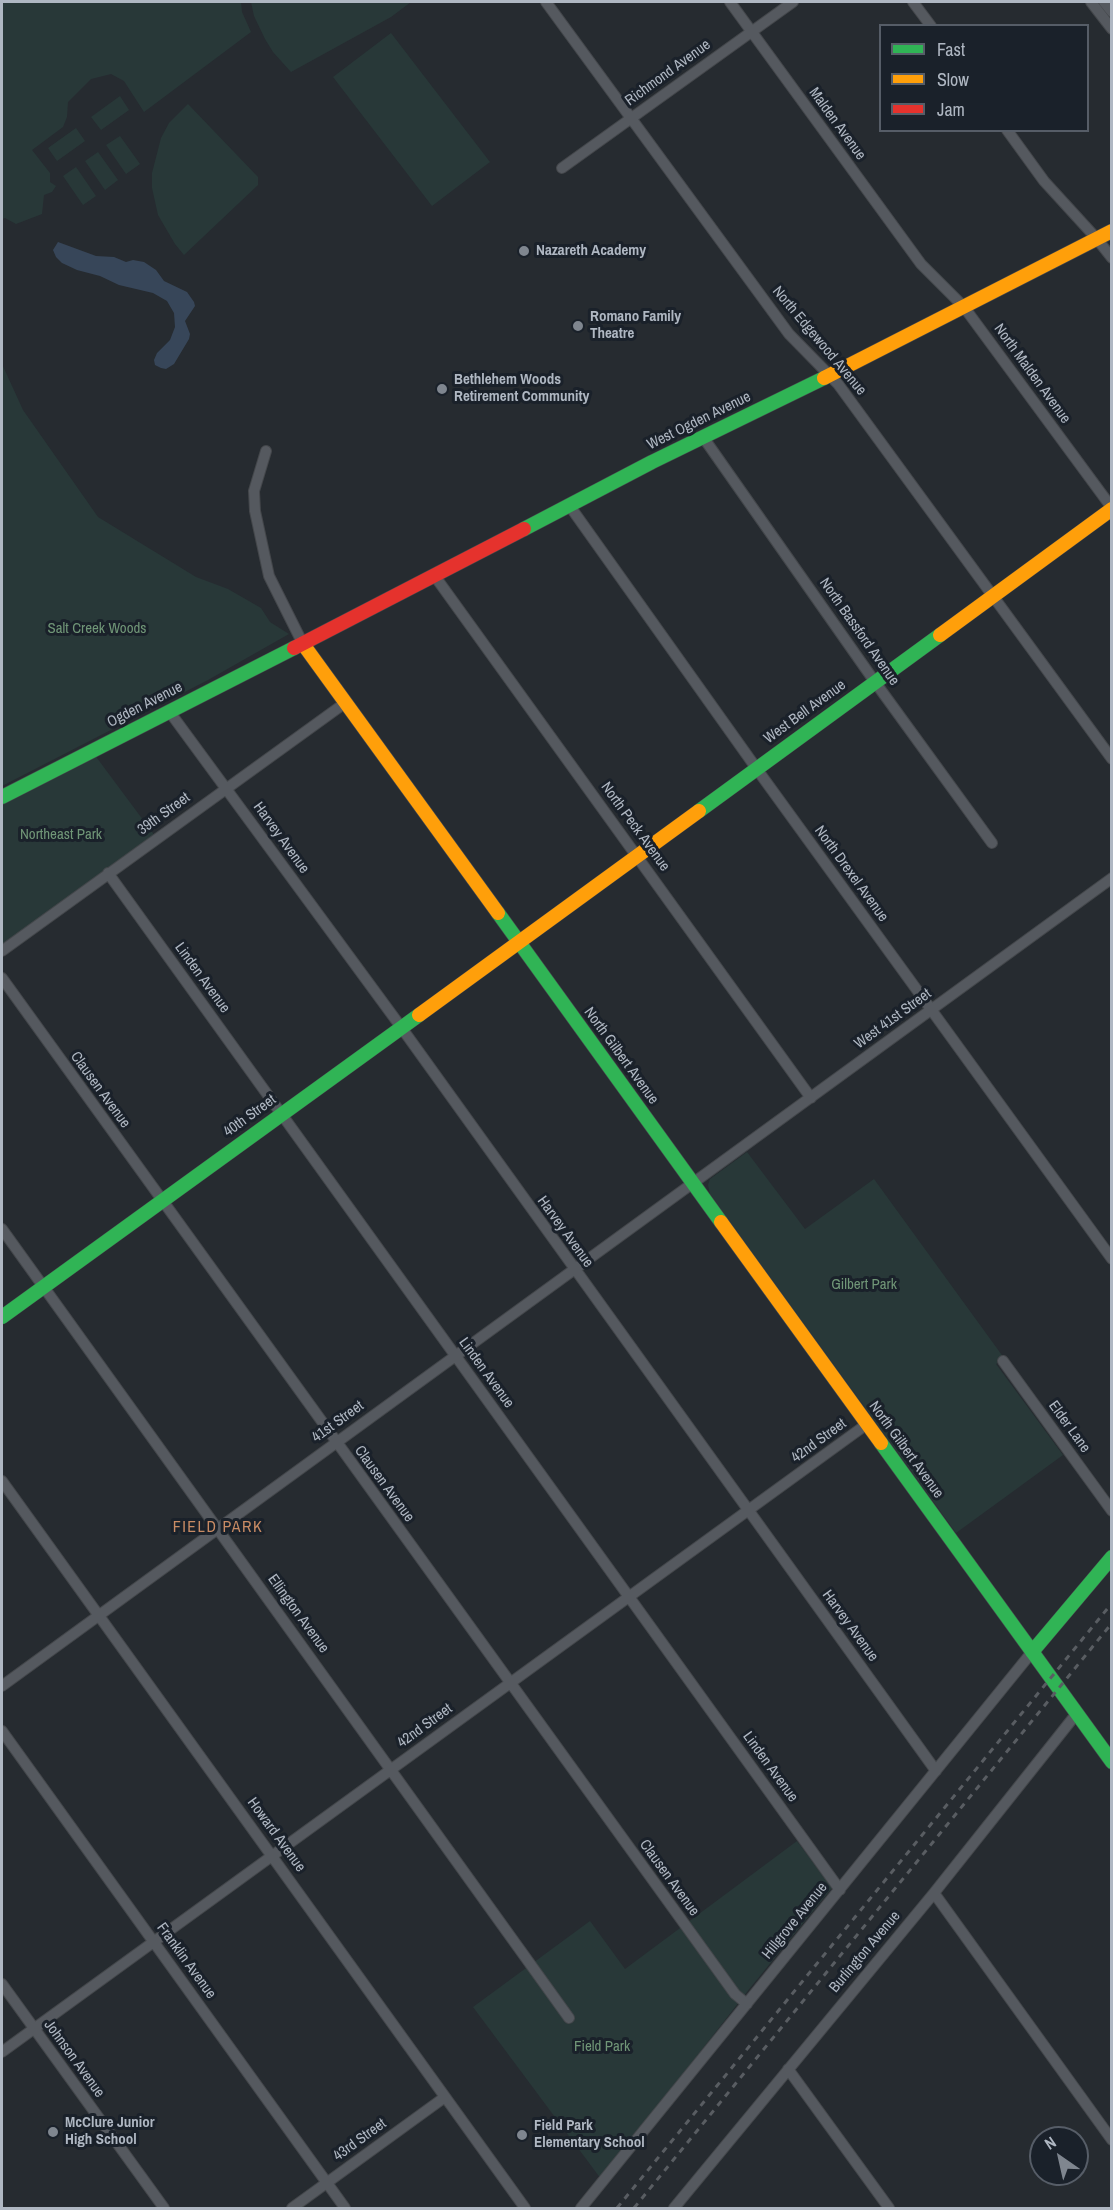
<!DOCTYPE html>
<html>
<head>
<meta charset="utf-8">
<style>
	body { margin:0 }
	#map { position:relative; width:1113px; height:2210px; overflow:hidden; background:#262b30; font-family:"Archivo Narrow",sans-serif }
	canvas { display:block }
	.frame { position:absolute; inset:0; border:3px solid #afb7c2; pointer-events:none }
	.legend { position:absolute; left:879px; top:24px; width:210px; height:108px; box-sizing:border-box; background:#1a212a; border:2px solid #565d67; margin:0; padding:8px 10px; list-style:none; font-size:18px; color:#afb7c2 }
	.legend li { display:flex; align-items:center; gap:12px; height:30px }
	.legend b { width:30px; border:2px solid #565d67 }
	.north { position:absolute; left:1029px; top:2126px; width:60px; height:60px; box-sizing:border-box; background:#1a212a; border:2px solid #565d67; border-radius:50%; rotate:326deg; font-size:16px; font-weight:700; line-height:24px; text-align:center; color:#afb7c2 }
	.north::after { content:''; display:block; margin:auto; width:21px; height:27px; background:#7f868f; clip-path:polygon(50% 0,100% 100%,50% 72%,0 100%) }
</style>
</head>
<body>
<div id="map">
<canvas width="1113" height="2210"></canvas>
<div class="frame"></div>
<ul class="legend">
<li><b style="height:8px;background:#30b455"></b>Fast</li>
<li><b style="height:8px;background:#ff9f0a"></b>Slow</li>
<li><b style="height:8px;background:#e5322d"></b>Jam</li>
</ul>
<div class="north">N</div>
</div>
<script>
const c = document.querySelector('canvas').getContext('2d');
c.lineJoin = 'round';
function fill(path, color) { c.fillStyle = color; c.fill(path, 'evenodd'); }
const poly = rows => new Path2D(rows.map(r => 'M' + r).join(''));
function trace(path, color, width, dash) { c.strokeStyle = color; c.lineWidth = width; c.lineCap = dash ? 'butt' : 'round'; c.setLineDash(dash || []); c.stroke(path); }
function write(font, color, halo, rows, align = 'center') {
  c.font = font + ' "Archivo Narrow",sans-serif'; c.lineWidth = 6; c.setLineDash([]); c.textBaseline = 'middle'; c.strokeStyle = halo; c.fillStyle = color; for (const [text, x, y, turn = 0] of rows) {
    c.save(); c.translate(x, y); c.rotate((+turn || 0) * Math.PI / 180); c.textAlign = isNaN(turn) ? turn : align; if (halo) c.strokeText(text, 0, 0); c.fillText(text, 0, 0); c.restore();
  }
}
const green = poly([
	[2,2,241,2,242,12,251,32,144,112,124,81,111,74,91,79,68,102,67,117,63,127,32,150,50,173,50,182,56,186,52,192,44,195,42,214,16,224,5,218,2,219],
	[251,2,411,2,391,17,291,72,273,52,265,39,254,16],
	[391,33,490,162,432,206,333,77],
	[120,96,129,110,101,130,91,117],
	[188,104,258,177,258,185,184,255,175,244,158,215,152,188,152,173,161,138,169,123],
	[76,128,85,141,57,161,48,148],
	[120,136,140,164,126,174,106,145],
	[98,152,118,180,105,190,85,161],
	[76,167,96,196,83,205,63,176],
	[2,364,23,410,98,517,196,577,228,589,261,608,270,622,289,634,208,680,2,786],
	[94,754,155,836,2,947,2,802],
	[747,1152,805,1229,874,1179,1004,1358,996,1364,1063,1455,956,1533,710,1194,708,1185,710,1179],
	[797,1841,832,1888,750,1988,601,2179,473,2007,590,1921,625,1969]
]);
const water = poly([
	[58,242,96,256,114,257,126,262,133,260,144,262,156,270,164,281,187,292,194,302,195,306,185,321,190,334,189,339,174,364,166,369,161,368,155,365,154,360,157,353,170,340,175,327,174,313,167,301,153,293,119,285,100,276,77,270,62,263,56,257,53,250]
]);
const street = poly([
	[546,2,789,334,838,384,1112,759],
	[730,2,921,264,964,307,1112,508],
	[913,2,931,26],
	[1091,2,1112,29],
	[1104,2,1112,12],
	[1007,130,1044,181,1097,239,1112,258],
	[562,168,793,2],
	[703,437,875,682,992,843],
	[266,451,254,491,255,511,269,576,303,644],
	[569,505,764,779,1112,1259],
	[434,575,811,1098],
	[169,711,401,1027,936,1771],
	[108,873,840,1890],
	[2,951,345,703],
	[2,978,735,1994,747,2004],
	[2,1229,569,2018],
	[1003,1361,1112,1511],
	[2,1481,525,2208],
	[2,1686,1112,878],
	[2,1731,345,2208],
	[934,1893,1112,2140],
	[2,1984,164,2208],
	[2,2052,867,1424],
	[788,2069,889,2208],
	[292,2208,445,2097],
	[581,2208,1032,1652],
	[674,2208,934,1893,1077,1713]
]);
const fast = poly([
	[524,529,652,462,824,378],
	[2,797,294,648],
	[699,811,940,635],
	[498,913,721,1222],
	[2,1317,419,1015],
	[881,1443,1112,1762],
	[1032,1652,1112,1557]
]);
const slow = poly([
	[824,378,1112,231],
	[940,635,1112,509],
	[303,644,498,913],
	[419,1015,699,811],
	[721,1222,881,1443]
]);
const jam = poly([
	[294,648,524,529]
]);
const rail = poly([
	[617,2208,1112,1603],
	[634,2208,1112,1623]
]);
const markers = [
	[524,251,6,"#7f868f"],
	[578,326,6,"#7f868f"],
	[442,389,6,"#7f868f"],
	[53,2132,6,"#7f868f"],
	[522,2135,6,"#7f868f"]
];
const streetNames = [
	["Richmond Avenue",668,73,-36],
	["Malden Avenue",837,124,54],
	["North Edgewood Avenue",819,341,50],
	["North Malden Avenue",1032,374,54],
	["West Ogden Avenue",699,421,-26],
	["North Bassford Avenue",859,632,55],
	["Ogden Avenue",145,705,-27],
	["West Bell Avenue",805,712,-36],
	["39th Street",164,814,-36],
	["North Peck Avenue",635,827,54],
	["Harvey Avenue",281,838,54],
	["North Drexel Avenue",851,874,54],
	["Linden Avenue",202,978,54],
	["West 41st Street",893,1019,-36],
	["North Gilbert Avenue",621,1056,54],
	["Clausen Avenue",100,1090,54],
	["40th Street",250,1116,-36],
	["Harvey Avenue",565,1232,54],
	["Linden Avenue",486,1373,54],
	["41st Street",338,1422,-36],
	["Elder Lane",1069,1427,54],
	["42nd Street",819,1441,-36],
	["North Gilbert Avenue",906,1450,54],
	["Clausen Avenue",384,1484,54],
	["Ellington Avenue",298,1614,54],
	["Harvey Avenue",850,1626,54],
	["42nd Street",425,1726,-36],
	["Linden Avenue",770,1767,54],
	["Howard Avenue",276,1835,54],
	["Clausen Avenue",669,1878,54],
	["Hillgrove Avenue",795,1921,-51],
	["Burlington Avenue",865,1952,-50],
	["Franklin Avenue",186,1961,54],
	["Johnson Avenue",74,2059,54],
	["43rd Street",360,2140,-36]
];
const poiNames = [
	["Nazareth Academy",536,251],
	["Romano Family",590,317],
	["Theatre",590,334],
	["Bethlehem Woods",454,380],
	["Retirement Community",454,397],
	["McClure Junior",65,2123],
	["High School",65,2140],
	["Field Park",534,2126],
	["Elementary School",534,2143]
];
const parkNames = [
	["Salt Creek Woods",97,629],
	["Northeast Park",61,835],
	["Gilbert Park",864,1285],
	["Field Park",602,2047]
];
const neighbourhoodNames = [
	["FIELD PARK",218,1528]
];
fill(green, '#283838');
fill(water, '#374659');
trace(street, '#44474b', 12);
trace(fast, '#44474b', 15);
trace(slow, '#44474b', 15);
trace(jam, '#44474b', 15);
trace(street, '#55595f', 10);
trace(fast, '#30b455', 14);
trace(slow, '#ff9f0a', 14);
trace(jam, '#e5322d', 14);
trace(rail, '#595d62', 3, [6, 6]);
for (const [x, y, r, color] of markers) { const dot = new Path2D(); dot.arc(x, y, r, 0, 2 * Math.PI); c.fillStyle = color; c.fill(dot); trace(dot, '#1a212a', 2); }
write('15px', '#afb7c2', '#1a212a', streetNames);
write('bold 15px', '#afb7c2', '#1a212a', poiNames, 'left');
write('15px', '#709677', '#1a212a', parkNames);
c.letterSpacing = '1.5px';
write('16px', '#c88b64', '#1a212a', neighbourhoodNames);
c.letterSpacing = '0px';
</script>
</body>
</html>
